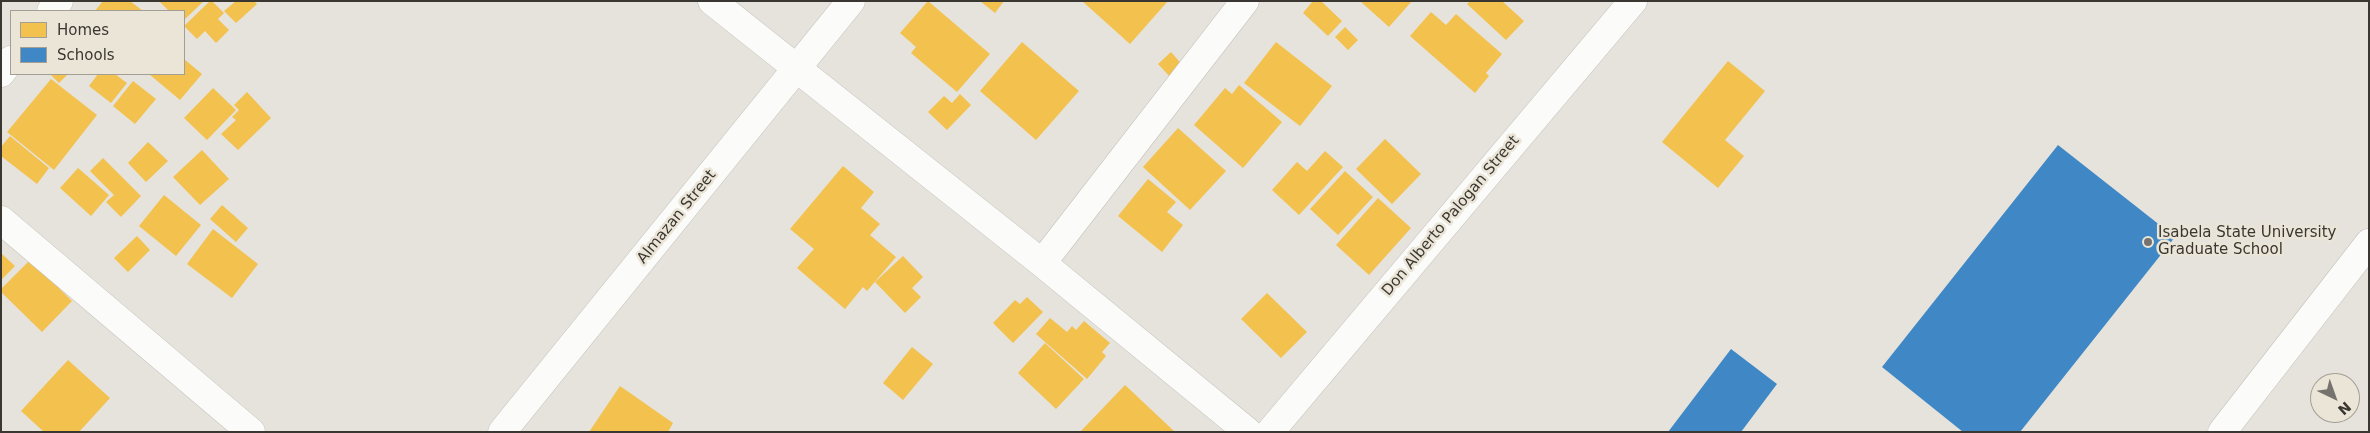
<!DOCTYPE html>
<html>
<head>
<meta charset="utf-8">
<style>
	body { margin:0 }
	#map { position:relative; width:2370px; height:433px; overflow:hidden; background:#e6e3dc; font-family:"DejaVu Sans",sans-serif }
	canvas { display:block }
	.frame { position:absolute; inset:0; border:2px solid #3a3732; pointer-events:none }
	.legend { position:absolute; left:10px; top:10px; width:175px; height:65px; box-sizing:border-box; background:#ebe5d7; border:1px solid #a49f95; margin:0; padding:6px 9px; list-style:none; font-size:15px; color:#3a3732 }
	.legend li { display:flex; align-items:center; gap:10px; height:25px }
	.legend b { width:25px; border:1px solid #a49f95 }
	.north { position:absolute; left:2310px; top:373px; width:50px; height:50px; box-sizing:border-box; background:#ebe5d7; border:1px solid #a49f95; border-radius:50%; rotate:138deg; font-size:14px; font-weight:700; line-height:20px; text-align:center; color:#3a3732 }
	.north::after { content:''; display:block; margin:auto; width:18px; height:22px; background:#76736e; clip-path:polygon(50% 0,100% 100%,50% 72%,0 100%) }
</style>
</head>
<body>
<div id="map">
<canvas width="2370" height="433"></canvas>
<div class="frame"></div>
<ul class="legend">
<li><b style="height:14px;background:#f2c14e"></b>Homes</li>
<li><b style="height:14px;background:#3f88c5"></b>Schools</li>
</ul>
<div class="north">N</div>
</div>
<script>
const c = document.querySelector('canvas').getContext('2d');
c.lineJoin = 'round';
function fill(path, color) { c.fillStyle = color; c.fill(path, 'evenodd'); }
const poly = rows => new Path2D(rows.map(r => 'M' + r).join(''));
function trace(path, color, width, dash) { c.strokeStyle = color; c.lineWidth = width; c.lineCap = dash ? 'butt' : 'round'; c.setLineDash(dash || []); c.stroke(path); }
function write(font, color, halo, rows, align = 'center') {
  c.font = font + ' "DejaVu Sans",sans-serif'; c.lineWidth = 5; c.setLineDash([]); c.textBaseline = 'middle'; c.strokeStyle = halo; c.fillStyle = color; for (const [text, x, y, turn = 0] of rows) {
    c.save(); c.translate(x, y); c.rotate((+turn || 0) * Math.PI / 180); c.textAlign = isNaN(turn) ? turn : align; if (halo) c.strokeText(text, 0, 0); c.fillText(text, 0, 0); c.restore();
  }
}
const homes = poly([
	[103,1,130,1,143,11,95,11],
	[159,1,204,1,184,20,184,11,169,11],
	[210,1,212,1,224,13,218,19,229,30,216,43,205,31,197,39,184,26],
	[236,1,254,1,257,4,236,23,224,11],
	[928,1,990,54,957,92,911,53,916,47,900,33],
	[980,1,1004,1,995,13],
	[1082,1,1168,1,1130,44],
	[1313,1,1321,1,1342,21,1328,36,1303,13],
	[1360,1,1412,1,1389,27],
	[1470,1,1502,1,1524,21,1506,40,1467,4],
	[1431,12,1446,25,1456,14,1502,54,1486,73,1489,76,1475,93,1410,36],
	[1345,27,1358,40,1348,50,1335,37],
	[1022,42,1079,91,1036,140,980,91],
	[1276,42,1332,86,1300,126,1244,83],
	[1171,52,1185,68,1173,80,1158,64],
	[184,59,202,74,180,100,149,74,184,74],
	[1728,61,1765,91,1725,140,1744,156,1718,188,1662,142],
	[50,74,68,74,59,83],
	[98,74,115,74,127,83,111,103,89,86],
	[51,79,97,115,54,170,7,132],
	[133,81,156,99,135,124,113,106],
	[1239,85,1282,122,1243,168,1194,125,1225,88,1232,94],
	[213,88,236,110,207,140,184,118],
	[247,92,271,118,238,150,221,134,236,120,232,117,239,110,234,105],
	[960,94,971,105,947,130,928,112,944,96,952,103],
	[1178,128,1226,171,1190,210,1143,167],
	[10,136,49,168,37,184,1,156,1,147],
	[1385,139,1421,174,1392,204,1356,169],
	[148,142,168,161,146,182,128,163],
	[202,150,229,179,200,205,173,177],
	[1325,151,1343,167,1299,215,1272,190,1297,162,1307,171],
	[103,158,141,196,121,217,106,202,114,195,90,171],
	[843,166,874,192,861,208,880,224,870,235,896,257,867,291,863,287,845,309,797,268,814,249,790,229],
	[78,168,109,195,91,216,60,188],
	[1345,171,1373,197,1338,235,1310,209],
	[1148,179,1176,202,1167,212,1183,225,1162,252,1118,216],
	[164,195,201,225,176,256,139,226],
	[1378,198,1411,228,1369,275,1336,245],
	[222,205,248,228,236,242,210,219],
	[213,229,258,264,232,298,187,264],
	[137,236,150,250,128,272,114,258],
	[1,253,15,266,1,280],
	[903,256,923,277,912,288,921,297,905,313,875,282],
	[30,260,72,301,42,332,1,292,1,289],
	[1267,293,1307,332,1281,358,1241,319],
	[1027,297,1043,312,1013,343,993,323,1015,300,1020,304],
	[1050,318,1067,332,1072,326,1076,330,1084,321,1110,343,1102,352,1106,356,1087,379,1036,334],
	[1045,343,1084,379,1056,409,1018,373],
	[912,347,933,364,903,400,883,383],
	[68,360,110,398,79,432,44,432,21,411],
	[1125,385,1175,432,1080,432],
	[620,386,673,423,668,432,589,432]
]);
const schools = poly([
	[2058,145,2175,237,2020,432,1963,432,1882,367],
	[1731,349,1777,384,1741,432,1668,432]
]);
const minor = poly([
	[712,1,1042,263,1248,432],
	[51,11,59,1],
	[1,73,11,60],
	[1,220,251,432],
	[1042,263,1245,1],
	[502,432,851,1],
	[1270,432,1633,1],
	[2222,432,2369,243]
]);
const markers = [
	[2148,242,5,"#76736e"]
];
const streetNames = [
	["Don Alberto Palogan Street",1451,216,-50],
	["Almazan Street",677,217,-51]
];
const poiNames = [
	["Isabela State University",2158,233],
	["Graduate School",2158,250]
];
fill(homes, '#f2c14e');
fill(schools, '#3f88c5');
trace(minor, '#c3c1bb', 29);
trace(minor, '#fbfbfa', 28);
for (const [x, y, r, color] of markers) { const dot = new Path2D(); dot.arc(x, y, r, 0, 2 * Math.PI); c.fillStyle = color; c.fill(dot); trace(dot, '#ebe5d7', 2); }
write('15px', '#3a3732', '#ebe5d7', streetNames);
write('15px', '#3a3732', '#ebe5d7', poiNames, 'left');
</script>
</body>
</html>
